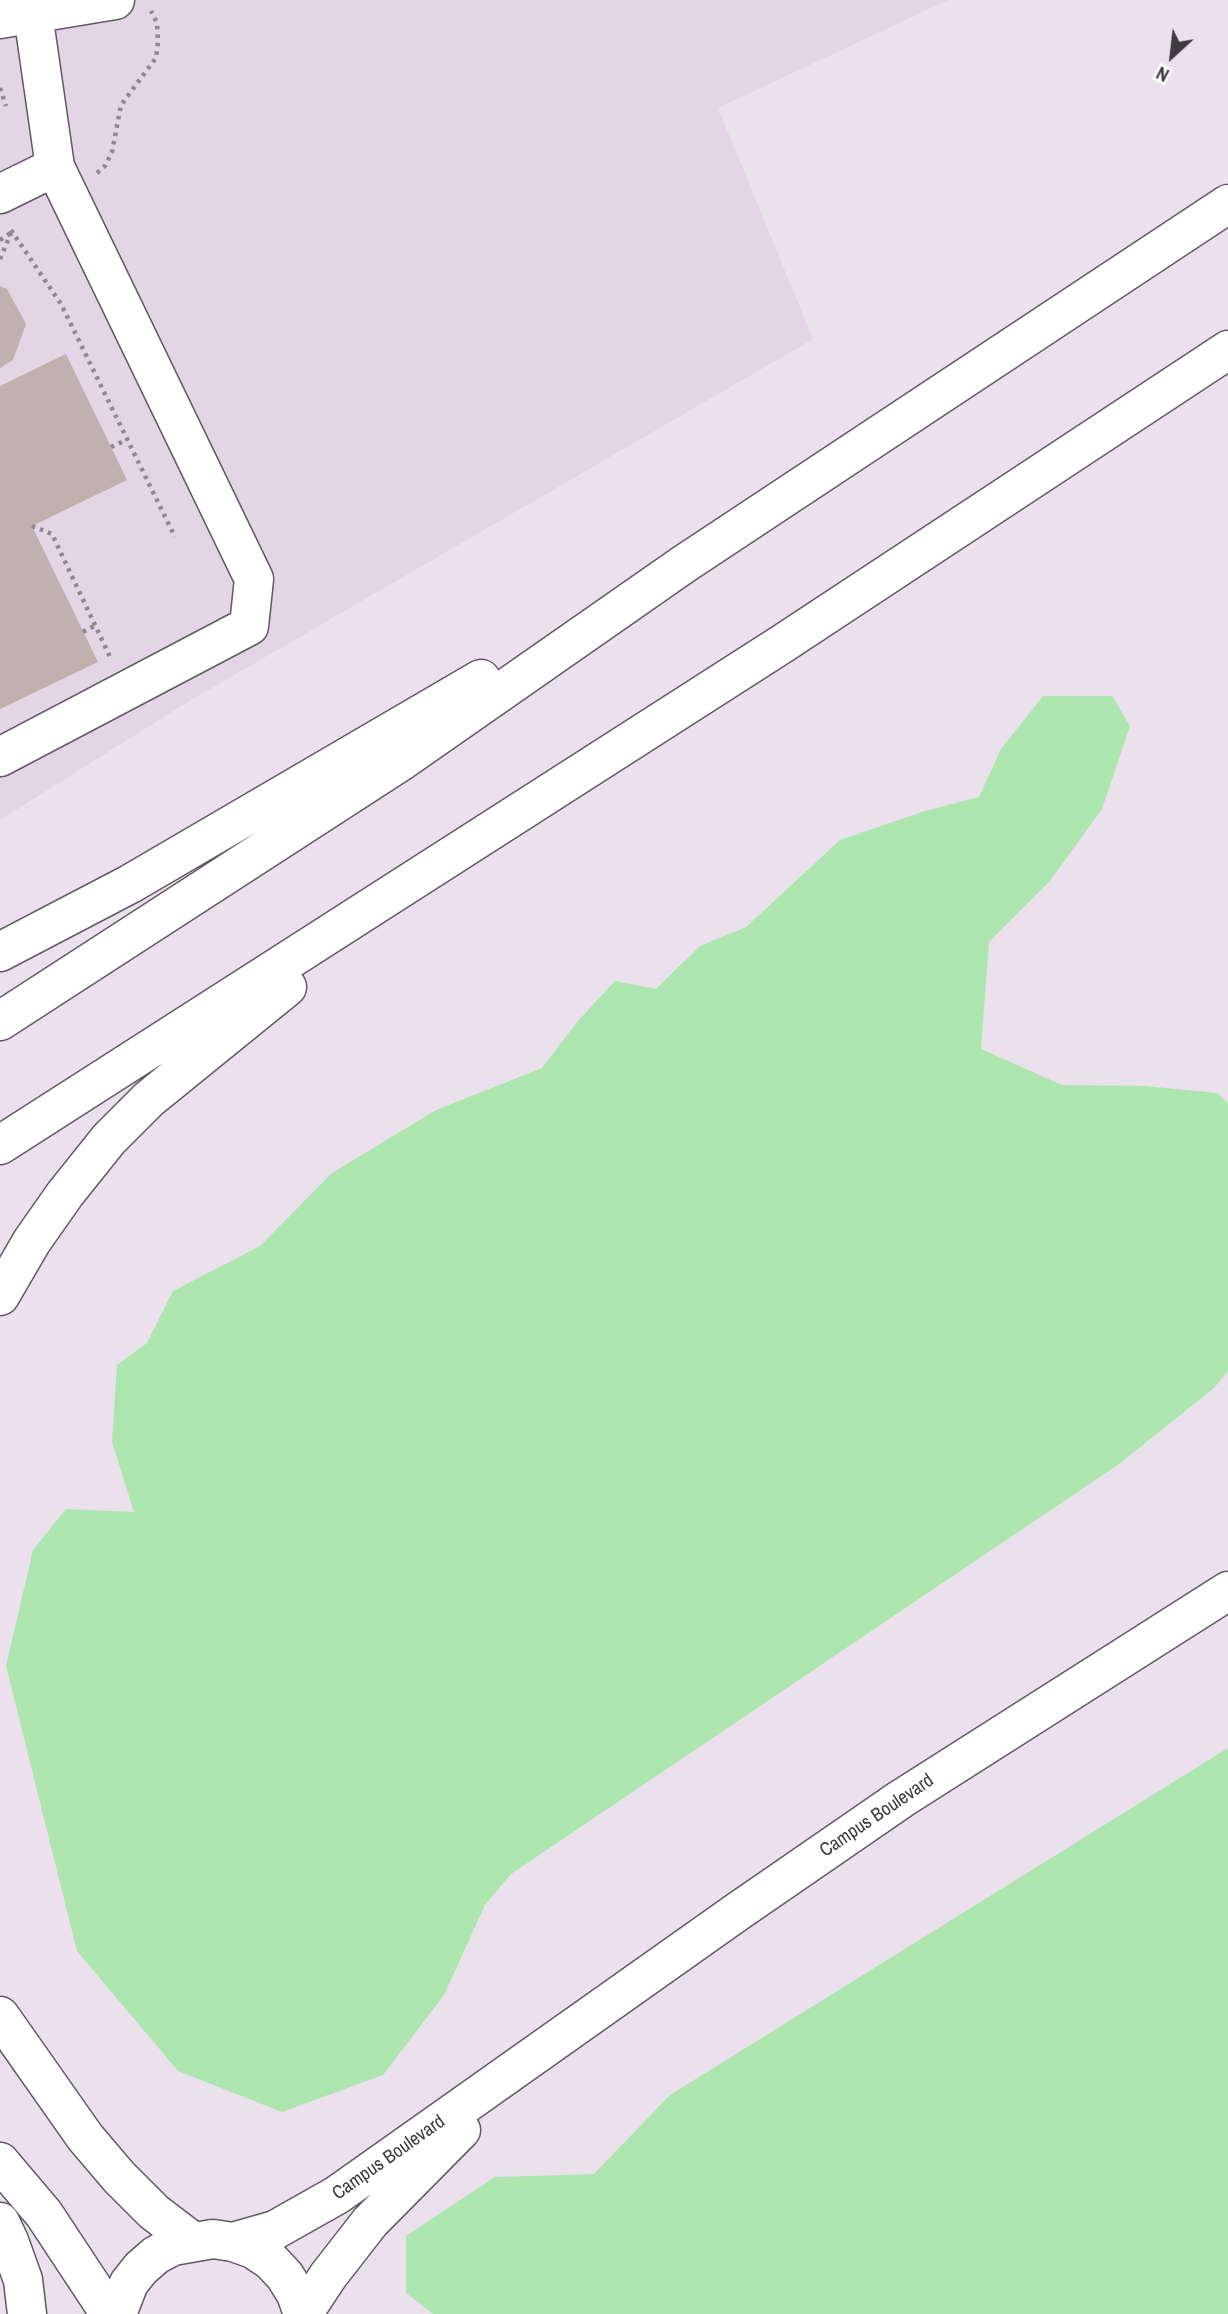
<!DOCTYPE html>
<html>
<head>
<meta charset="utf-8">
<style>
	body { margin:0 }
	#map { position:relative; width:1228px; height:2314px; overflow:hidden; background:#ebe1ec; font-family:"Archivo Narrow",sans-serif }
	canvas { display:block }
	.north { position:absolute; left:1137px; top:21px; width:70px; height:70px; -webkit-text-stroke:5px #fff; paint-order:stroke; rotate:207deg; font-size:19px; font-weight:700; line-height:28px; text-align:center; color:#3f3b40 }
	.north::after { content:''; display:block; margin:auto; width:24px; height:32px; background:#3f3b40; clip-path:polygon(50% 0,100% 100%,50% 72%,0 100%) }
</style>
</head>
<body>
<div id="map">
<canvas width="1228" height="2314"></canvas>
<div class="north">N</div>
</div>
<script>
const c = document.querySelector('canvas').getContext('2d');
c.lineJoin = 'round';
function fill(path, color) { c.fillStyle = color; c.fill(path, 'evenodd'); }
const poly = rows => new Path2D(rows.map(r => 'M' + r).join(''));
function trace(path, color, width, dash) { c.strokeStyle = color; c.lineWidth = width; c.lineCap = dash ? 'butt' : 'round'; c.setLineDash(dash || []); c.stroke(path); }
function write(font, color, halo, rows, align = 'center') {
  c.font = font + ' "Archivo Narrow",sans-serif'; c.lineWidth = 7; c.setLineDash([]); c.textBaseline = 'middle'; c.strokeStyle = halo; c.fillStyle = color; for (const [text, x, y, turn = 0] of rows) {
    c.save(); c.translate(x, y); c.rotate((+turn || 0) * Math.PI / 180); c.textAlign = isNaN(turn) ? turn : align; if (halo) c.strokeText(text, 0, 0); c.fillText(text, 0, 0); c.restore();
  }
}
const built = poly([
	[0,0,948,0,718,108,813,339,186,703,0,820]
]);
const green = poly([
	[1043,696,1112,696,1130,726,1102,809,1050,881,989,942,981,1049,1062,1085,1145,1086,1218,1093,1228,1104,1228,1371,1214,1388,1119,1464,511,1874,485,1905,444,1995,383,2075,282,2112,178,2071,77,1951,6,1666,33,1550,66,1509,134,1512,112,1442,117,1365,147,1343,173,1291,260,1246,332,1173,436,1110,542,1068,577,1022,615,981,656,989,700,946,746,927,840,840,925,811,979,797,1001,749],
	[1228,1748,1228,2314,433,2314,406,2293,406,2236,495,2177,594,2174,670,2095]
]);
const building = poly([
	[0,286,7,289,26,324,13,360,0,368],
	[66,354,127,480,32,526,98,662,0,709,0,386]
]);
const path = poly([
	[0,88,6,106],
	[97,173,105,166,112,152,121,105,156,58,158,42,157,23,151,11],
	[11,230,61,304,175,537],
	[0,240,14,231],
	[0,259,11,233],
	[111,447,126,440],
	[32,526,52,534,111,659],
	[83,632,96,625]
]);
const minor = poly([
	[0,19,115,0],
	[0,194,55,167],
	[0,757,249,626,254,579,55,167,33,14],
	[233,2242,275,2230,337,2195,737,1912,901,1799,1228,1591],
	[117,2314,129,2283,141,2268,156,2255,173,2246,213,2239,233,2242,253,2249,271,2261,285,2276,296,2294,303,2314],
	[303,2314,328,2276,370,2222,461,2130]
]);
const highway = poly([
	[0,952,130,884,481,679],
	[0,1021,403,760,684,564,1228,204],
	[0,1145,782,644,1228,350],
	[0,1296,32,1241,65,1194,109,1139,149,1099,287,987],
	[0,2016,85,2137,119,2177,154,2212,192,2241],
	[0,2162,44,2214,110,2314],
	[0,2222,9,2241,23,2280,27,2314]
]);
const streetNames = [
	["Campus Boulevard",877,1816,-34],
	["Campus Boulevard",389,2158,-35]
];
fill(built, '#e3d4e6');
fill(green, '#ace6ae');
fill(building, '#c1b1ae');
trace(minor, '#615963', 41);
trace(highway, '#615963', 41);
trace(path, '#8f8890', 4.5, [3.5, 5]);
trace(minor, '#fff', 38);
trace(highway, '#fff', 38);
write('19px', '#3f3b40', '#fff', streetNames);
</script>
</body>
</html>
